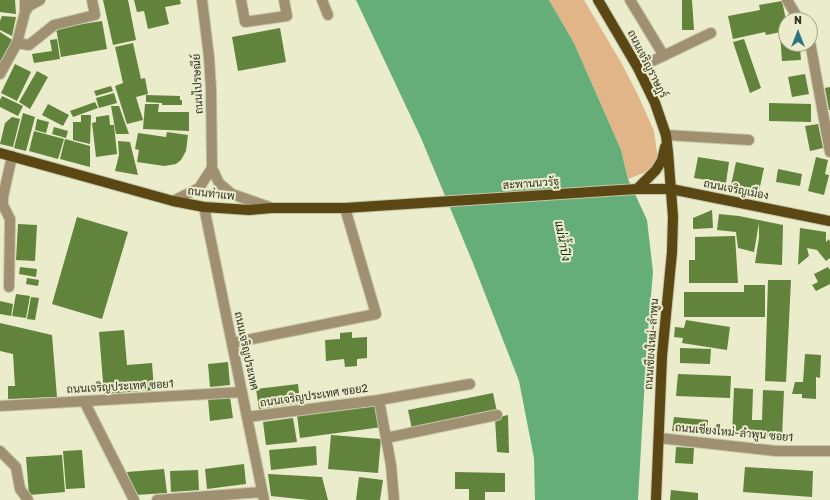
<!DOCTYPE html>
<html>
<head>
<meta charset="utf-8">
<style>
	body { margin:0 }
	#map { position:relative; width:830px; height:500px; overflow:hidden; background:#ebeccb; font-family:Rubik,sans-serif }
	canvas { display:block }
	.north { position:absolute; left:778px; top:12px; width:40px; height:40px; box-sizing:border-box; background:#ebeccb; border:1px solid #a2a28a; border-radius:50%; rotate:0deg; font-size:11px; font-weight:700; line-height:16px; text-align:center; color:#343428 }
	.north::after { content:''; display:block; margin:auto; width:14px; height:18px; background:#2f7383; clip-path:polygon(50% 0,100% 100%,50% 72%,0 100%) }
</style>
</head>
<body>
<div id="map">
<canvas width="830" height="500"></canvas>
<div class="north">N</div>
</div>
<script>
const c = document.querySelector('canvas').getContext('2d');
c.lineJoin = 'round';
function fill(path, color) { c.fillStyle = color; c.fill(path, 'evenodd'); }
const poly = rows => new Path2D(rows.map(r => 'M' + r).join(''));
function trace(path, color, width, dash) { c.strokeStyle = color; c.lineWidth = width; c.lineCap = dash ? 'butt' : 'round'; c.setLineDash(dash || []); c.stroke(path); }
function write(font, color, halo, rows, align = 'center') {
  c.font = font + ' Rubik,Sarabun,sans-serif'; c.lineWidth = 4; c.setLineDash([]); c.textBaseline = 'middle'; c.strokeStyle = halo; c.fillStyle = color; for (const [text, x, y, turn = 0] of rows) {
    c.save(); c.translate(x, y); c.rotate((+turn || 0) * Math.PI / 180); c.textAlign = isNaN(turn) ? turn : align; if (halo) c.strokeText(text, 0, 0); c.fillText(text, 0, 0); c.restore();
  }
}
const green = poly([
	[549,0,584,0,622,64,637,93,654,131,659,167,628,179,621,150,574,43]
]);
const water = poly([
	[356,0,549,0,574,43,621,150,628,179,647,220,653,272,647,342,638,500,535,500,534,458,519,381,473,263,421,138]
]);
const building = poly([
	[0,0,15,0,16,14,0,12],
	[103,0,128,0,136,40,113,45],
	[134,0,180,0,181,4,165,7,169,24,148,29,144,11,137,12],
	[682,0,692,0,694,30,682,30],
	[782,1,786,20,786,31,766,35,765,32,733,39,728,16,760,10,759,5],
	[2,16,16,17,12,36,0,30,0,21],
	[102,21,107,49,61,57,56,28],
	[280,28,286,62,238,71,232,37],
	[0,32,14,41,0,63],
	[780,34,786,34,786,44,804,44,805,47,800,47,801,60,782,61],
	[57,39,60,59,34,63,32,54,52,51,50,40],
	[744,39,761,88,750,93,733,42],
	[133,43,141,79,145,78,148,94,136,97,143,120,127,124,115,86,123,83,115,47],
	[15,64,31,72,17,101,1,93],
	[37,71,48,77,30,109,19,102],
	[805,74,809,94,792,97,788,77],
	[111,86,113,91,96,96,94,91],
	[830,87,830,110,829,110,825,88],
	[114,93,117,103,99,108,96,98],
	[146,95,180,96,180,100,182,100,182,105,162,105,162,103,146,102],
	[2,96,23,106,18,116,0,107,0,100],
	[95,102,98,108,73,117,70,111],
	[769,103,811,104,811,122,769,121],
	[48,104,69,115,63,126,42,115],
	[145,104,159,104,158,112,189,112,189,131,143,129],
	[111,106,119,106,129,134,116,134],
	[23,113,35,117,26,151,14,148],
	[81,115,91,115,90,144,73,140,73,122,81,122],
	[109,115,110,125,114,125,117,154,96,157,92,123,96,122,96,117],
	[12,117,20,119,13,147,0,144,5,123],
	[37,119,49,122,46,133,35,130],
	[818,124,823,148,810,151,805,126],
	[54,127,68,131,66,138,52,134],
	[34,131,64,139,58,159,29,151],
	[167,132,188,135,186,151,181,160,176,164,164,166,137,162,139,150,135,149,138,133,166,137],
	[65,139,90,146,90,167,60,159],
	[118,141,130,142,138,175,115,171,119,155],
	[698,157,729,162,726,183,694,178],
	[816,157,828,160,825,174,829,175,824,195,808,191],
	[736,162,764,168,759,191,731,185],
	[778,169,802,174,800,186,776,182],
	[712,210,713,228,693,229,693,218],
	[719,214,739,216,783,225,782,265,755,263,759,238,759,223,754,252,738,248,736,232,717,230],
	[77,217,128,232,102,319,52,304],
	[18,224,37,225,35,261,16,260],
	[800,228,826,232,826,242,829,239,830,242,830,258,826,261,817,250,807,248,809,256,798,265],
	[735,236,738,283,689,283,689,260,695,260,695,237],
	[20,267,37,269,36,277,19,274],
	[828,267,830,270,830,284,816,291,812,285,818,282,814,274],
	[27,278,39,280,38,286,26,284],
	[768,280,791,280,786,382,765,381],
	[744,285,765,285,765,317,684,317,684,292,744,292],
	[16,294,30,296,26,318,12,316],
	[31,297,39,298,35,320,27,319],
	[0,301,13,304,11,316,0,314],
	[686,320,730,327,727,350,682,343,683,338,674,337,675,327,684,328],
	[0,323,52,335,57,397,8,399,8,386,15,386,13,354,0,351],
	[124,330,127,365,152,363,154,390,104,394,99,332],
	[352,332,352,338,367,337,367,358,357,359,357,366,345,367,344,359,326,361,325,340,340,339,340,333],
	[680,348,711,349,710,364,680,363],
	[805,354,821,355,820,378,816,377,816,399,802,398,802,394,792,394,795,382,803,382],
	[228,362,230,385,210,387,208,364],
	[678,374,731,376,730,398,676,396],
	[298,384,300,403,259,409,256,389],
	[734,388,753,389,752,420,762,420,763,390,784,391,782,438,732,435],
	[493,393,497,412,412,429,408,410],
	[230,397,233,418,210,421,208,399],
	[379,404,382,427,300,438,297,415],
	[508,415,509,453,497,452,495,418],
	[674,417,708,420,707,433,672,431],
	[293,418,297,442,266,445,263,422],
	[331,435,381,439,378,473,328,469],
	[316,446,317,465,271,470,269,450],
	[676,447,694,448,693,464,675,463],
	[82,450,85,488,66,489,63,451],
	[62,455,65,492,29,495,26,457],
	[244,464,246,484,207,489,205,469],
	[745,467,813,471,812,497,743,492],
	[164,469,167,493,135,495,127,472],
	[198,470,199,490,171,492,170,471],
	[455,472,505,473,505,492,485,492,485,500,469,500,469,489,455,489],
	[268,474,322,477,328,500,309,500,271,496],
	[359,477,383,480,380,500,356,500],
	[671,490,698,493,698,500,670,500]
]);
const minor = poly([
	[202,0,209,57,211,89,212,168,219,183,232,194,272,208],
	[241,0,245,22,287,16,284,0],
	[322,0,328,15],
	[630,0,664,56],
	[787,0,799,20],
	[25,12,29,6,40,0],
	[810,42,830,152],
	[17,43,29,45,54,25,95,15,92,0],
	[638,68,711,33],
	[0,74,17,43,25,12,25,0],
	[666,135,749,140],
	[173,201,199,188,212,168],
	[204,207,264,500],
	[9,287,10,219,3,205,3,197,12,156],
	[232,343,376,314,345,208],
	[379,400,470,384],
	[84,401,134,500],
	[0,406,242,392],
	[247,417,379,400,391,465,394,500],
	[386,438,497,415],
	[659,438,776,451,830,451],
	[0,451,16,467,20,489,28,500],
	[157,500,262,492]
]);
const major = poly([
	[598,0,638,68,655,103,666,135,668,152,673,217,672,252,662,356,656,500],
	[0,153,173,201,204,207,249,210,272,208,345,208,637,189,671,189,830,221],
	[637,189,656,170,662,160,665,147]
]);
const streetNames = [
	["ถนนเจริญราษฎร์",647,64,63],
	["ถนนไปรษณีย์",198,84,-93],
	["สะพานนวรัฐ",531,184,-4],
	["ถนนเจริญเมือง",736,190,11],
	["ถนนท่าแพ",211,194,7],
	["ถนนเชียงใหม่-ลำพูน",652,344,-86],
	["ถนนเจริญประเทศ",246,351,78],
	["ถนนเจริญประเทศ ซอย1",120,387,-3],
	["ถนนเจริญประเทศ ซอย2",314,396,-8],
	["ถนนเชียงใหม่-ลำพูน ซอย1",734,433,5]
];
const waterNames = [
	["แม่น้ำปิง",562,241,79]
];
fill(green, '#e2b589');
fill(water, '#65ae7a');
fill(building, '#61833b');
trace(minor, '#c6c7aa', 12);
trace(major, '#c6c7aa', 12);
trace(minor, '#9e9070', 10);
trace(major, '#5b4714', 10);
write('11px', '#343428', '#ebeccb', streetNames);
write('italic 12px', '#12321c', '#ebeccb', waterNames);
</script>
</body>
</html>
